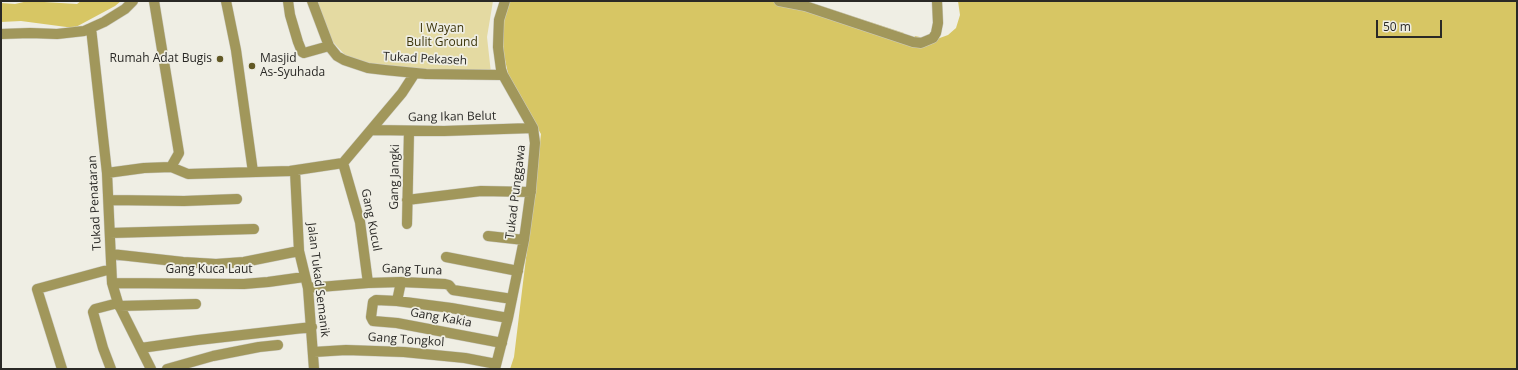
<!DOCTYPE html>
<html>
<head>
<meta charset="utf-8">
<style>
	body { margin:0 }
	#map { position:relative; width:1518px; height:370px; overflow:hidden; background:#efeee4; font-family:"Open Sans",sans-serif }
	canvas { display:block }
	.frame { position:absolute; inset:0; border:2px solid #2a2926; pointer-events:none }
	.scale { position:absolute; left:1376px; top:20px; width:66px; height:18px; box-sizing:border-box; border:2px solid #2a2926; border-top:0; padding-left:5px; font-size:12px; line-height:14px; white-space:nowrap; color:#2a2926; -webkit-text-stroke:3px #efeee4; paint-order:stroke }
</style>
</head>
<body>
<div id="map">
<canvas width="1518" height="370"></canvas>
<div class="frame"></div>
<div class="scale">50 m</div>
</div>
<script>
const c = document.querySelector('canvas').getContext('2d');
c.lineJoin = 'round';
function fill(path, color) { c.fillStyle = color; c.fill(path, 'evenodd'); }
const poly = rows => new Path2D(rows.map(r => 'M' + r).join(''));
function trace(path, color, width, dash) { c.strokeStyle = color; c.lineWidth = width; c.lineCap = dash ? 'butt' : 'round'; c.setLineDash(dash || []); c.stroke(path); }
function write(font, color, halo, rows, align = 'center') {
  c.font = font + ' "Open Sans",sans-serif'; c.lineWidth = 3.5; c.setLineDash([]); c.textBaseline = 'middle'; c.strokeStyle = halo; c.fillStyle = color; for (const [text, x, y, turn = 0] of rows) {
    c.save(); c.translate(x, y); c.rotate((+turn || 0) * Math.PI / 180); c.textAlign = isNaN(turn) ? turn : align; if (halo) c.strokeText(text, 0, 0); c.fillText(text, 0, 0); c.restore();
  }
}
const green = poly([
	[316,1,493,1,487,37,491,73,408,69,371,64,345,55,333,42]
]);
const water = poly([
	[28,1,77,4,81,1,121,1,115,6,74,28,21,21,1,22,1,3,15,4],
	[506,1,806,1,904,33,903,37,913,40,915,36,929,39,937,39,948,35,956,28,960,15,958,1,1517,1,1517,369,510,369,514,357,541,134,510,82,502,47,505,3]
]);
const minor = poly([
	[154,1,179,153,171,167],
	[226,1,236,50,253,172],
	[288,1,290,15,298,42,302,52,304,53,329,46],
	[312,1,329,46,337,56,344,60,368,68,385,70,426,74,503,75],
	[779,1,805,6,913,42,921,43,933,38,936,33,938,23,937,1],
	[91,28,107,173,112,283,118,303,151,369],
	[1,34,30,33,57,34,84,31,104,22,125,9,133,1],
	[372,130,444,131,533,128],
	[343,163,360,222,368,283],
	[295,171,299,251,308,288,314,369],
	[107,173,144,168,171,167,188,174,290,171,343,163,402,93,415,73],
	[109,200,184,201,237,199],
	[407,200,481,191,531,192],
	[407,224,409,131],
	[110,233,254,229],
	[488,236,524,240],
	[111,254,183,262,216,264,244,262,299,251],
	[446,257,518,271],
	[112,283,244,284,268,282,304,277],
	[308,288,368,283,401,282,445,284,449,285,453,290,512,299],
	[397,301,401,282],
	[119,306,196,304],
	[502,343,397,323,373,321,371,317,373,302,376,300,397,301,451,308,508,318],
	[141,348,198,340,312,327],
	[314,352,346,350,404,352,465,358,496,364],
	[62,369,37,289,111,269],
	[111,369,103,348,93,312,95,309,118,303],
	[167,369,213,356,259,347,278,345],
	[495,369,508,318,524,240,531,189,535,143,533,128,503,75,501,69,498,47,499,20,505,1]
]);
const markers = [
	[220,59,4,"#625925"],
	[252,66,4,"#625925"]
];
const parkNames = [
	["I Wayan",442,29],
	["Bulit Ground",442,43]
];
const poiNames = [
	["Rumah Adat Bugis",212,59],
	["Masjid",260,59,"left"],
	["As-Syuhada",260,73,"left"]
];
const streetNames = [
	["Tukad Pekaseh",425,59,3],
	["Gang Ikan Belut",452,117,-1],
	["Gang Jangki",395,177,-89],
	["Tukad Punggawa",516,192,-83],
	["Tukad Penataran",95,203,-93],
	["Gang Kucul",371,220,79],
	["Gang Kuca Laut",209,270],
	["Gang Tuna",412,270,2],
	["Jalan Tukad Semanik",318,280,83],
	["Gang Kakia",441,318,10],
	["Gang Tongkol",406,340,4]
];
fill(green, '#e4daa2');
fill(water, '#d7c664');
trace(minor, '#cccbc2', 11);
trace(minor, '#a1975b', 10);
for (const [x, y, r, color] of markers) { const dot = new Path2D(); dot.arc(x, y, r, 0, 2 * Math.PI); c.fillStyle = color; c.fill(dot); trace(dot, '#efeee4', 1.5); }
write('12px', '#3c350a', '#efeee4', parkNames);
write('12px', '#2a2926', '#efeee4', poiNames, 'right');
write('12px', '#2a2926', '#efeee4', streetNames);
</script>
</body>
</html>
